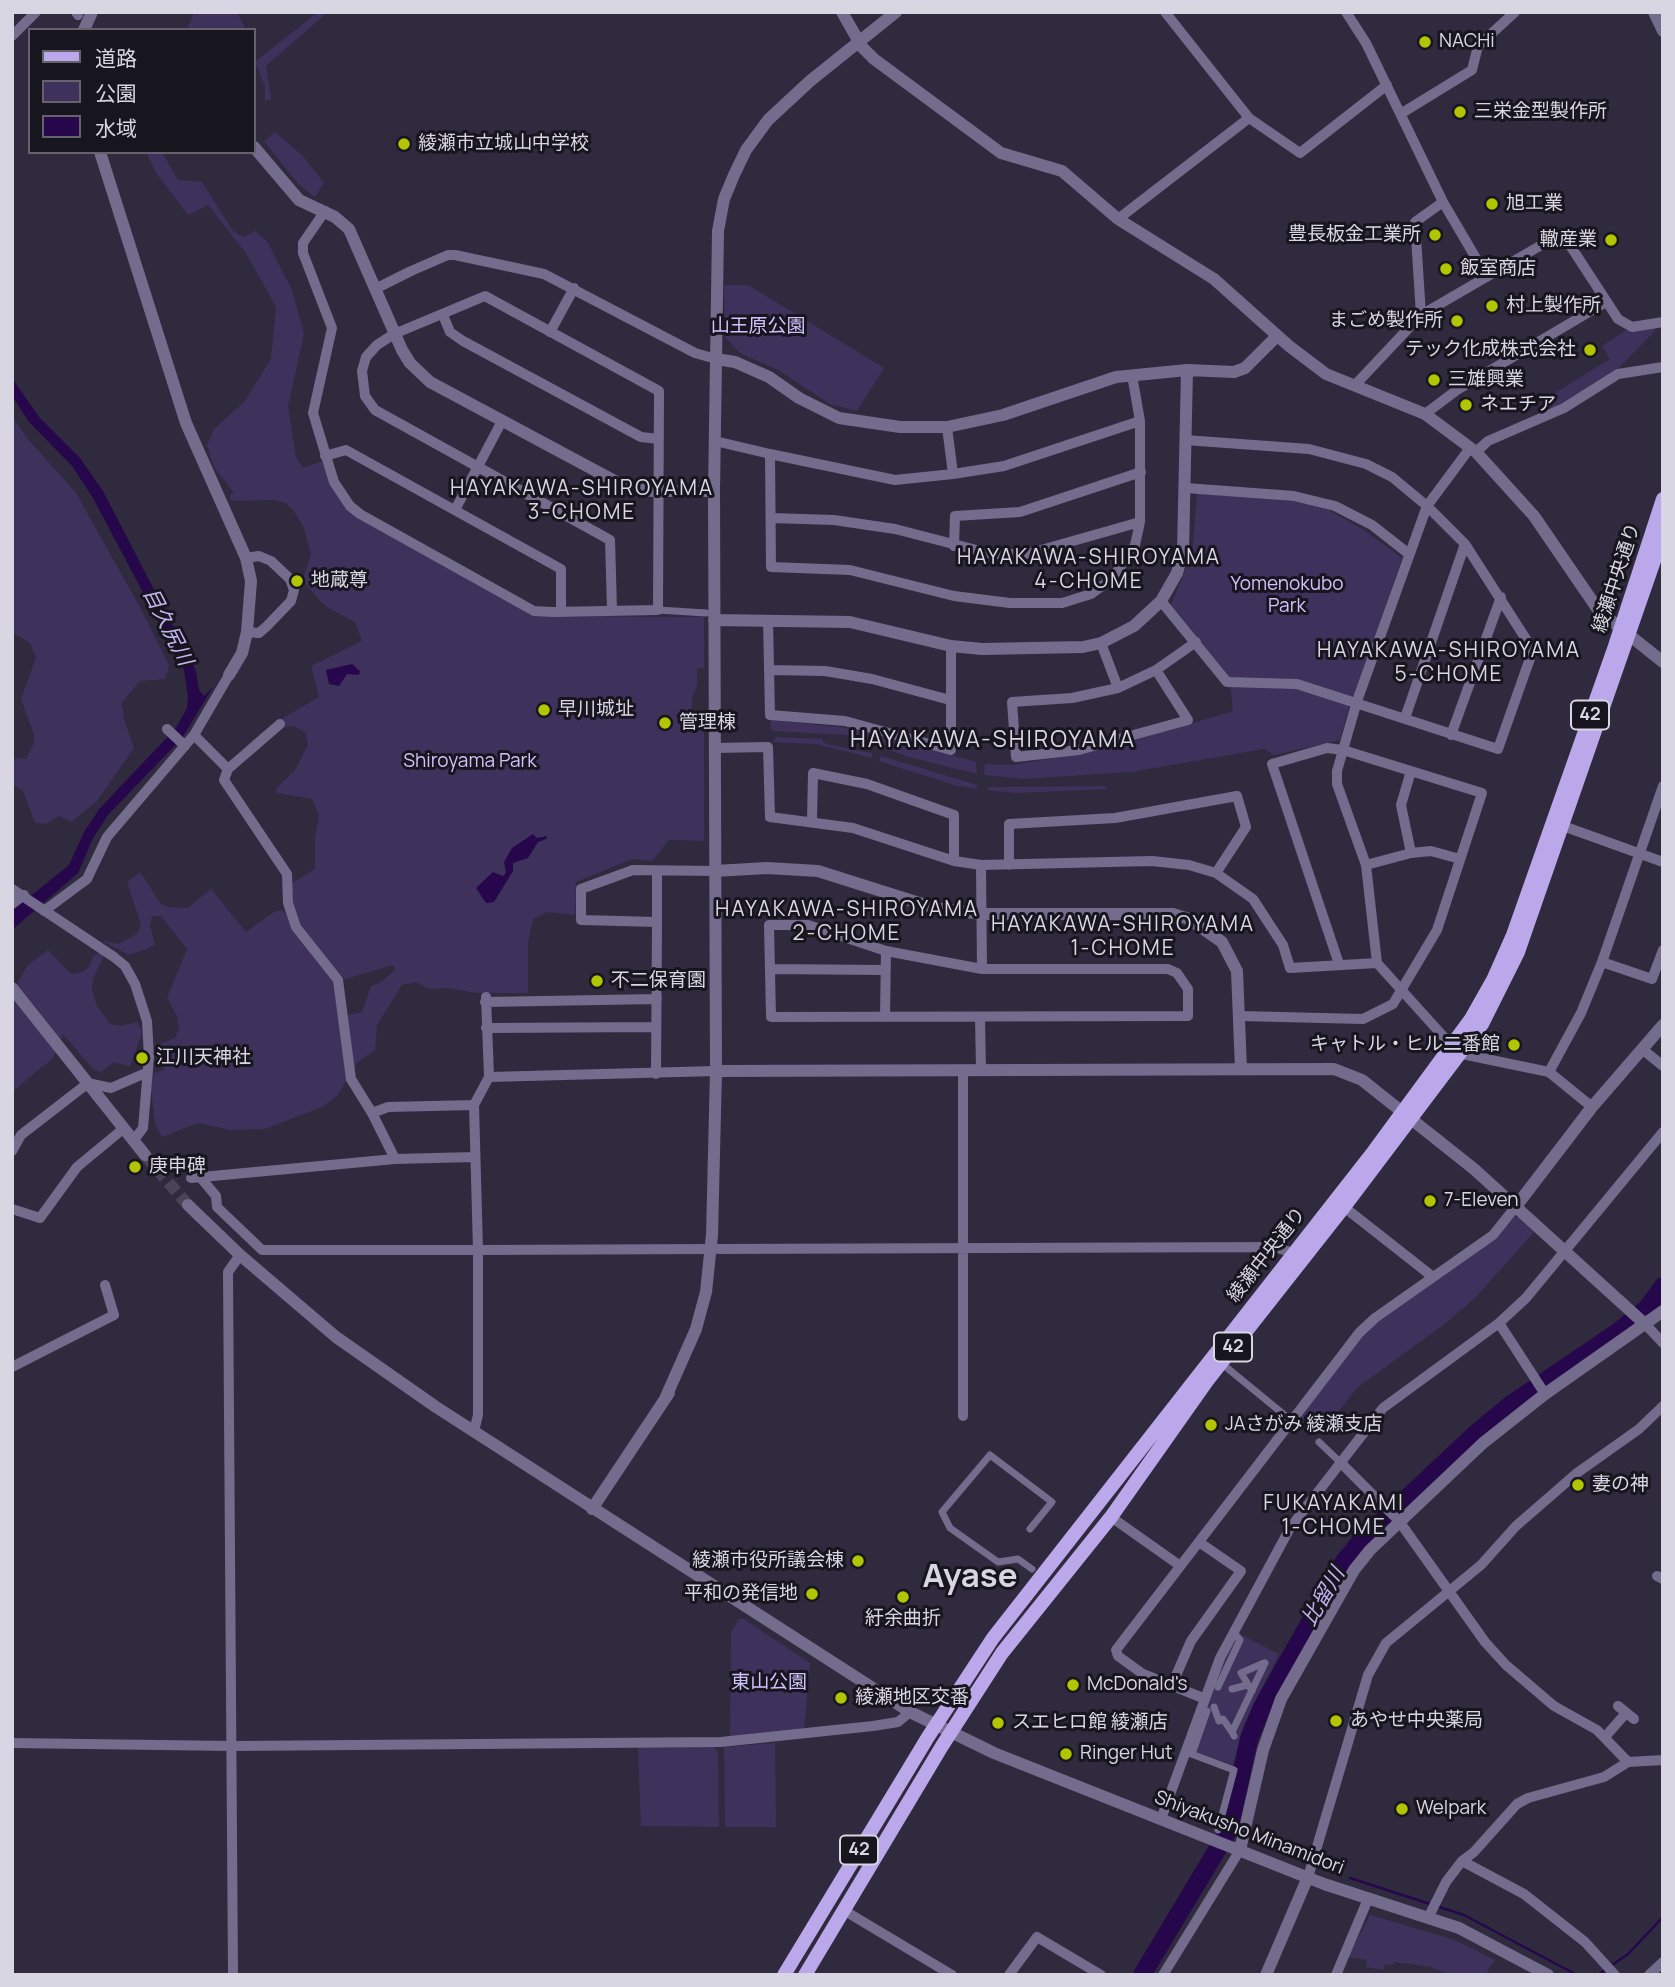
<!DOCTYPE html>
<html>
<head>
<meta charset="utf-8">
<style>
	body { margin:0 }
	#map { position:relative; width:1675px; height:1987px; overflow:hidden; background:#302a3e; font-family:Manrope,"Noto Sans JP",sans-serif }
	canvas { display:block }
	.frame { position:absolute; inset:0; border:14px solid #d9d6e3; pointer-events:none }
	.legend { position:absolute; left:28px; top:28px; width:228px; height:126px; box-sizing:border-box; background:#17151e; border:2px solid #65626d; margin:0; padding:9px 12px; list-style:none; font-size:21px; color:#d9d6e3 }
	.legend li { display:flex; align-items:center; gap:14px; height:35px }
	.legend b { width:35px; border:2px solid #65626d }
</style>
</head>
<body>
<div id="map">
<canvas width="1675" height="1987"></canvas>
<div class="frame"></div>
<ul class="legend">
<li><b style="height:9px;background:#bba8eb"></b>道路</li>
<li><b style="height:19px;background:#3e315c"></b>公園</li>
<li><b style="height:19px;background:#26074c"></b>水域</li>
</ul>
</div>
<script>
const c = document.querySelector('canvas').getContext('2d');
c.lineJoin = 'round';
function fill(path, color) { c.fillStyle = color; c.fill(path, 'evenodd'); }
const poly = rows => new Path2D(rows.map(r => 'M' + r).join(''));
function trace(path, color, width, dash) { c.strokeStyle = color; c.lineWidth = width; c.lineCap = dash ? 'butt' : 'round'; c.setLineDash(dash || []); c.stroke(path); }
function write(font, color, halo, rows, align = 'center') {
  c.font = font + ' Manrope,"Noto Sans JP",sans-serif'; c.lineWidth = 6; c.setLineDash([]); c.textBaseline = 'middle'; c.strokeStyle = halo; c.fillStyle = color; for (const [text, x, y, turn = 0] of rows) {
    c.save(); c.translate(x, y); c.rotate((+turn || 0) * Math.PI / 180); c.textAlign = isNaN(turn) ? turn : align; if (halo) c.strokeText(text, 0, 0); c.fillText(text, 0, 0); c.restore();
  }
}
const green = poly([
	[194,12,237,12,246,30,187,30],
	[318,12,328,12,266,66,271,99,265,101,265,86,255,62],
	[275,132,303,156,324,183,315,197,299,185,264,141],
	[146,152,162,152,178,180,202,182,233,231,243,237,255,231,267,241,292,290,304,334,288,406,296,457,303,468,322,461,328,477,354,515,534,616,704,617,704,668,697,668,697,686,692,696,692,723,700,722,704,732,704,841,669,840,652,861,632,859,576,882,575,915,547,912,533,919,528,943,528,993,476,993,447,988,430,989,416,982,402,985,377,1025,375,1050,358,1062,337,1096,322,1107,265,1129,231,1130,198,1123,162,1137,155,1124,150,1081,154,1073,164,1070,160,1044,175,1038,179,1028,177,1016,167,998,187,949,161,916,152,916,150,925,155,945,144,950,129,955,102,941,118,944,138,933,141,924,127,882,140,872,161,904,168,907,188,908,211,889,246,932,274,912,282,910,296,921,290,884,315,869,315,837,319,815,312,799,277,793,275,790,295,770,308,745,305,732,293,726,282,728,278,721,319,697,311,666,362,641,355,622,325,606,306,585,303,578,311,555,304,528,294,511,286,503,274,500,232,501,229,496,234,493,214,467,207,445,214,429,245,401,271,359,276,307,246,253,208,205,188,215,156,173],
	[389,966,394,966,395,970,381,982,371,986,362,1012,339,1017,342,980],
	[724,285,748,285,884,368,857,411,830,404,778,370,740,353,725,337],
	[1653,327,1655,331,1617,370,1551,410,1545,399,1610,359,1602,346,1626,330],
	[12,416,26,437,76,493,142,611,169,665,165,679,140,681,122,702,124,719,134,748,97,801,71,822,59,816,46,824,35,823,23,791,12,784,12,762,16,758,26,759,34,743,34,735,21,699,36,658,30,643,12,632],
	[1197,493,1301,502,1325,508,1364,530,1402,558,1356,693,1352,696,1340,740,1274,755,1264,749,1131,772,1024,779,984,775,985,764,1013,765,1105,749,1233,711,1229,676,1171,605,1192,554],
	[771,720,858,729,976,762,977,774,912,758,846,735,774,731,770,729],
	[776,737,821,739,826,744,872,753,872,758,816,744,773,742],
	[881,756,977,785,977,789,954,785,879,761],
	[1105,786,1108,789,1016,793,986,790,990,787],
	[48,950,71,974,83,972,89,967,93,956,99,953,104,957,93,978,92,990,97,1006,110,1024,121,1026,137,1022,142,1032,130,1067,114,1062,101,1072,94,1070,63,1034,53,1058,12,1092,12,993,27,966],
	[1512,1216,1518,1217,1534,1232,1476,1297,1446,1323,1358,1387,1320,1434,1300,1416,1368,1329],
	[739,1619,744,1619,810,1663,804,1731,730,1737,731,1632],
	[1236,1632,1279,1654,1243,1726,1233,1765,1190,1750,1208,1697],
	[775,1743,776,1827,725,1827,724,1747],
	[638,1746,714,1747,718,1752,719,1827,641,1826],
	[1370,1915,1455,1940,1495,1960,1485,1975,1450,1975,1431,1967,1394,1962,1393,1965,1385,1964,1383,1970,1366,1967,1367,1960,1348,1957]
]);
const water = poly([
	[12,378,39,417,80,458,103,491,196,671,199,690,204,696,213,687,182,738,108,815,93,838,78,873,12,930,12,911,69,865,84,832,100,808,176,728,187,708,188,696,184,670,93,498,72,466,29,422,12,396],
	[352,664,360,671,359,675,347,674,339,686,329,684,326,670],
	[533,834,537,838,547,836,546,839,538,842,528,858,513,863,513,871,494,902,486,903,476,888,493,872,503,876,506,873,504,862,512,848]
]);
const stream = poly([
	[1350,1878,1464,1915,1577,1975],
	[1612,1965,1628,1954,1663,1917],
	[1598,1975,1606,1969]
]);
const river = poly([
	[1142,1975,1229,1830,1249,1739,1262,1707,1345,1560,1361,1541,1476,1433,1510,1405,1619,1331,1646,1309,1663,1286]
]);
const tertiaryTunnel = poly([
	[145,1155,188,1205]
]);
const pedestrian = poly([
	[658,610,706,613],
	[1226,1367,1293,1422],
	[1319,1442,1341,1463],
	[1030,1529,1052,1502,990,1455,942,1512,950,1528,998,1562,1018,1559,1032,1569],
	[1218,1687,1240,1640,1235,1634],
	[1232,1689,1247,1685],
	[1252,1691,1241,1673,1264,1663],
	[1214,1707,1219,1721,1223,1719,1232,1732],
	[1234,1736,1232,1732,1265,1663],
	[1193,1751,1207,1711],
	[1186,1752,1234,1770,1218,1830]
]);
const minor = poly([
	[76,12,78,15],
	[1165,12,1249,118,1300,153,1387,85],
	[1346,12,1366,43,1443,202,1487,277],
	[12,36,36,12],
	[1402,113,1472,70,1478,46,1515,12],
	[325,211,303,243,303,253,332,328,313,413,334,482,350,506,360,514,534,611,553,612,658,610,659,391,485,296,394,334,377,345,366,357,362,371,365,396,375,410,610,540,612,610],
	[1118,219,1249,118],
	[375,289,411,271,448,255,455,255,544,274,695,353,716,359],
	[443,315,450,332,463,341,641,437,659,439],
	[1421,315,1415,222,1443,202],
	[550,332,574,288],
	[1356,384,1421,315,1562,233,1618,319,1632,327,1663,322],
	[1425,414,1457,390,1606,302],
	[947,427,953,474,1004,466,1140,421,1132,375],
	[715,441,770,454,771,567,850,570,954,596,1010,603,1062,603,1091,594,1112,579,1135,545,1140,522,1140,421],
	[1476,452,1488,441,1564,408,1618,374,1663,367],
	[770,454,895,480,953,474],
	[325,456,346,450,561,569,561,611],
	[1186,488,1294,496,1335,506,1372,525,1409,554],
	[455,510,502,421],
	[771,518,834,520,895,529,992,554,1027,554,1140,522],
	[954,546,955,516,1020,512,1141,472],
	[246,558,259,556,271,561,290,579,294,590,291,601,267,626,259,633,247,632],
	[1161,601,1227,682,1297,684,1498,749,1533,650,1465,544,1427,506,1392,477,1366,464,1309,449,1185,440],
	[768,620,770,715,845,721,951,750,951,646],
	[1101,643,1118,688,1156,670,1196,642],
	[771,670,825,671,872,679,950,700],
	[1118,688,1072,698,1012,702,1016,757,1079,750,1188,720,1156,670],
	[1405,718,1465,544],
	[167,729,185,746],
	[194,735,228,769,224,780,287,874,288,903,296,927,338,980,351,1079,372,1113,395,1159],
	[1451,735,1501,597],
	[714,748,768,747,770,817,853,828,954,861,981,865,1152,861,1189,865,1216,873,1253,899,1283,945,1290,968,1377,963],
	[228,769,280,724],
	[1411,771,1401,805,1411,853],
	[812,820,813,773,867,784,954,815,954,861],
	[1563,826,1663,862],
	[981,865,982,969],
	[1009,865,1009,824,1115,818,1237,796,1246,827,1216,873],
	[1366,865,1411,853,1431,851,1460,859],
	[12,889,114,957,125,966,135,984,147,1021,149,1057,143,1128,133,1141],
	[12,904,24,895],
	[44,911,87,879,107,837,194,735,229,675],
	[657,922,657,871],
	[769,925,808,925,886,951,982,969,1168,969,1177,973,1188,989,1188,1016,771,1017,769,925],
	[1602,962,1652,979,1663,950],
	[770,969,885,970],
	[485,1002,657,999],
	[1240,1016,1363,1019,1393,1004,1437,930,1482,793,1343,750,1327,748,1272,764,1339,964],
	[885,1017,886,951],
	[980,1018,981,1070],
	[486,1028,656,1027],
	[1452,1046,1377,963,1366,865,1337,784,1337,771,1357,701,1427,506,1470,448],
	[1642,1049,1663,1066],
	[1462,1054,1549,1072,1592,1107],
	[1549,1072,1581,1013,1602,962,1663,786],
	[656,1074,657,922,581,920,581,889,633,870,715,871],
	[489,1077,716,1071],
	[372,1113,388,1107,474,1105],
	[12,1151,21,1135,83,1087,92,1084,111,1088,148,1072],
	[191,1178,395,1159,475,1157],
	[201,1178,216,1196,217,1207,262,1250,478,1250,474,1105,489,1077,486,997],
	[1344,1207,1433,1277],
	[12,1209,40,1218,77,1167,123,1129],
	[718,1249,1275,1247,1293,1253],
	[1499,1323,1545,1394],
	[1646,1325,1663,1343],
	[12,1367,114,1315,105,1285],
	[963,1416,963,1070],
	[474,1431,478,1415,478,1250,711,1249],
	[1341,1463,1399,1521,1485,1642,1506,1665,1554,1706,1597,1730,1628,1762],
	[1111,1517,1179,1565],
	[1657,1576,1663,1579],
	[1171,1687,1191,1641,1241,1571,1199,1542],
	[1203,1698,1143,1674,1118,1656,1116,1650,1359,1333,1375,1318,1493,1235,1517,1205],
	[1618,1706,1634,1719],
	[1605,1737,1626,1713],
	[12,1743,233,1746,721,1742,873,1726,898,1722,910,1712],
	[1161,1819,1220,1658,1290,1528,1383,1408,1499,1323,1526,1298,1663,1132],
	[1462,1861,1524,1894,1585,1942,1615,1975],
	[1308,1877,1368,1675,1386,1643,1481,1565,1516,1526,1577,1473,1639,1429,1663,1406],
	[845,1911,952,1975],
	[1428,1918,1446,1882,1462,1861,1474,1852,1517,1804,1528,1798,1604,1777,1628,1762,1663,1760],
	[233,1975,228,1272,240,1255],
	[1009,1975,1037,1937,1101,1975],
	[1163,1975,1240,1850],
	[1336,1975,1368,1899],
	[1649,1975,1663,1962]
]);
const tertiary = poly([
	[842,12,862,47,874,59,1001,153,1062,171,1118,219,1214,279,1289,346,1326,374,1425,414,1476,452,1534,516,1599,611,1663,662],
	[1654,12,1663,31],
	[84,30,92,12],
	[254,147,299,200,335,217,349,229,402,350,410,363,430,382,626,487,653,491,714,491],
	[100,152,186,423,246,558,251,581,247,632,242,653,229,675],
	[716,359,735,362,769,377,799,398,839,418,900,427,947,427,1003,415,1116,377,1187,370,1234,372,1245,368,1277,336],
	[714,620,850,622,951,646,982,649,1083,647,1101,643,1134,626,1161,601,1177,573,1183,552,1187,370],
	[715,871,767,868,818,871,935,908,982,914,1173,914,1189,919,1222,942,1237,971,1241,1069],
	[12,988,145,1155],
	[716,1071,1334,1069,1362,1080,1474,1169,1646,1325],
	[188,1205,240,1255,336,1337,436,1407,910,1712,994,1753,1324,1884,1459,1928,1548,1975],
	[1517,1205,1592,1107,1663,1025],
	[665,1399,696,1329,706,1292,712,1235,716,1071,714,491,718,231,724,199,734,175,746,150,768,120,810,81,896,12],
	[592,1509,669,1393],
	[1240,1850,1263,1750,1281,1699,1354,1570,1370,1550,1483,1443,1545,1394,1663,1311],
	[1266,1975,1308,1877]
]);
const primary = poly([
	[784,1975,928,1737,993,1638,1374,1151,1471,1019,1493,980,1513,935,1615,646,1663,499],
	[805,1975,942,1746,1002,1653,1111,1517,1207,1381,1344,1207,1482,1024,1518,952,1663,535]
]);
const markers = [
	[1425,42,7,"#b1c500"],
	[1460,112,7,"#b1c500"],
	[404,144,7,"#b1c500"],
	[1492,204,7,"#b1c500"],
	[1435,235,7,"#b1c500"],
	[1611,240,7,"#b1c500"],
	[1446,269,7,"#b1c500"],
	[1492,306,7,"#b1c500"],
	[1457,321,7,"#b1c500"],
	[1590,350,7,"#b1c500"],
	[1434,380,7,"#b1c500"],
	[1466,405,7,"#b1c500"],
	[297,581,7,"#b1c500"],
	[544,710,7,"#b1c500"],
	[665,723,7,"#b1c500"],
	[597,981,7,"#b1c500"],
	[1514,1045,7,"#b1c500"],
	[142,1058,7,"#b1c500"],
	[135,1167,7,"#b1c500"],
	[1430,1201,7,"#b1c500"],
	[1211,1425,7,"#b1c500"],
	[1578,1485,7,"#b1c500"],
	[858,1561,7,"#b1c500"],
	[812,1594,7,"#b1c500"],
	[903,1597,7,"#b1c500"],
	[1073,1685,7,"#b1c500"],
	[841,1698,7,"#b1c500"],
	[1336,1721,7,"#b1c500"],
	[998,1723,7,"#b1c500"],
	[1066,1754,7,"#b1c500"],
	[1402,1809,7,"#b1c500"]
];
const shields = [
	[1590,715,38],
	[1233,1347,38],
	[859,1850,38]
];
const shieldNames = [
	["42",1590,715],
	["42",1233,1347],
	["42",859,1850]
];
const poiNames = [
	["NACHi",1439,42],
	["三栄金型製作所",1474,112],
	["綾瀬市立城山中学校",418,144],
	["旭工業",1506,204],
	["豊長板金工業所",1421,235,"right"],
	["轍産業",1597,240,"right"],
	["飯室商店",1460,269],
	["村上製作所",1506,306],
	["まごめ製作所",1443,321,"right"],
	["テック化成株式会社",1576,350,"right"],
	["三雄興業",1448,380],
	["ネエチア",1480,405],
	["地蔵尊",311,581],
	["早川城址",558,710],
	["管理棟",679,723],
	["不二保育園",611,981],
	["キャトル・ヒル二番館",1500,1045,"right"],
	["江川天神社",156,1058],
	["庚申碑",149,1167],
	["7-Eleven",1444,1201],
	["JAさがみ 綾瀬支店",1225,1425],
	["妻の神",1592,1485],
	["綾瀬市役所議会棟",844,1561,"right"],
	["平和の発信地",798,1594,"right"],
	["紆余曲折",903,1619,"center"],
	["McDonald's",1087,1685],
	["綾瀬地区交番",855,1698],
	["あやせ中央薬局",1350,1721],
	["スエヒロ館 綾瀬店",1012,1723],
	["Ringer Hut",1080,1754],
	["Welpark",1416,1809]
];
const parkNames = [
	["山王原公園",758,327],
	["Yomenokubo",1287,585],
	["Park",1287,607],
	["Shiroyama Park",470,762],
	["東山公園",769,1683]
];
const streetNames = [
	["綾瀬中央通り",1617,578,-72],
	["綾瀬中央通り",1267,1255,-52],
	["Shiyakusho Minamidori",1249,1833,21]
];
const neighbourhoodNames = [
	["HAYAKAWA-SHIROYAMA",582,489],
	["3-CHOME",582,513],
	["HAYAKAWA-SHIROYAMA",1089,558],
	["4-CHOME",1089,582],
	["HAYAKAWA-SHIROYAMA",1449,651],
	["5-CHOME",1449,675],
	["HAYAKAWA-SHIROYAMA",847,910],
	["2-CHOME",847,934],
	["HAYAKAWA-SHIROYAMA",1123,925],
	["1-CHOME",1123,949],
	["FUKAYAKAMI",1334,1504],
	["1-CHOME",1334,1528]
];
const waterNames = [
	["目久尻川",167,627,63],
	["比留川",1324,1597,-60]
];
const quarterNames = [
	["HAYAKAWA-SHIROYAMA",993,741]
];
const townNames = [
	["Ayase",970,1578]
];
fill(green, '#3e315c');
fill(water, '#26074c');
trace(stream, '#26074c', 2.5);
trace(river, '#26074c', 18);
trace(tertiaryTunnel, '#494457', 12, [12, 6]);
trace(pedestrian, '#746c8c', 7);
trace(minor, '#746c8c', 10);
trace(tertiary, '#746c8c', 12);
trace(primary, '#bba8eb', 14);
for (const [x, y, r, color] of markers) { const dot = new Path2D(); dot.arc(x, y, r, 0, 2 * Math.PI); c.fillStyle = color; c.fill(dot); trace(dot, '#17151e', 2.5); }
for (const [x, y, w] of shields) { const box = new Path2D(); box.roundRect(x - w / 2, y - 14.5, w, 29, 5); c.fillStyle = '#17151e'; c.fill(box); trace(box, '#d9d6e3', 2); }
write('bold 18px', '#d9d6e3', null, shieldNames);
write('19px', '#d9d6e3', '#17151e', poiNames, 'left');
write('19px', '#d0c0fd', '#17151e', parkNames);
write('19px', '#d9d6e3', '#17151e', streetNames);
c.letterSpacing = '2px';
write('21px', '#d9d6e3', '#17151e', neighbourhoodNames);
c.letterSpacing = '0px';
write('italic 21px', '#c3b3f0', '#17151e', waterNames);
c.letterSpacing = '2px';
write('23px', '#d9d6e3', '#17151e', quarterNames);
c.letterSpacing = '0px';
write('bold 33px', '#d9d6e3', '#17151e', townNames);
</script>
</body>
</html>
